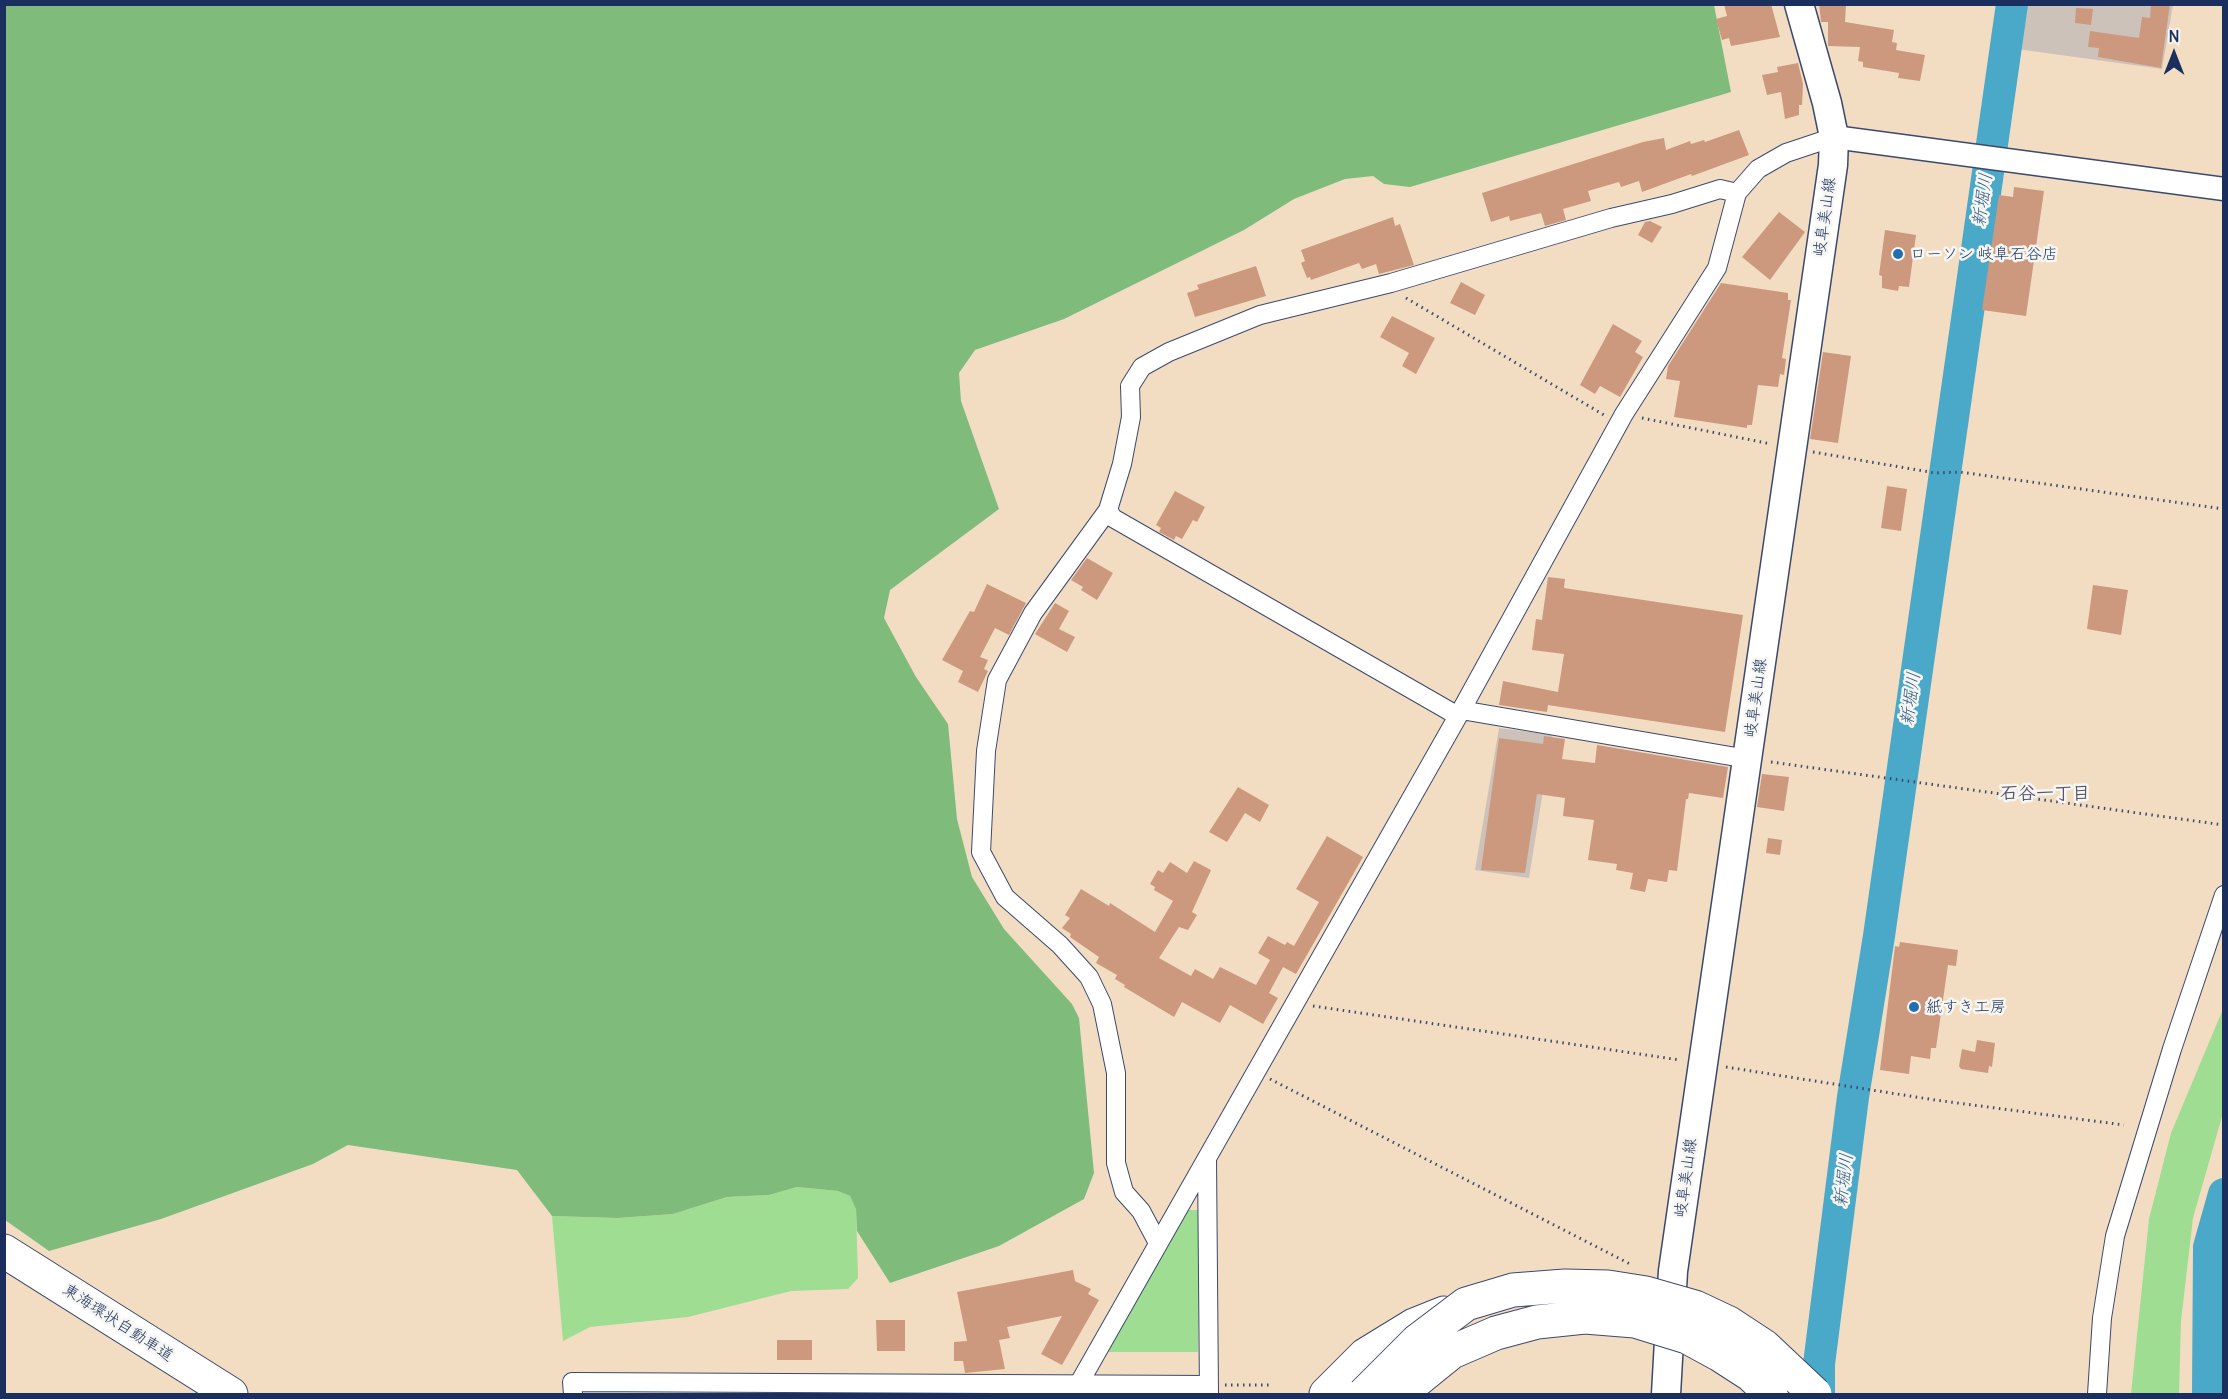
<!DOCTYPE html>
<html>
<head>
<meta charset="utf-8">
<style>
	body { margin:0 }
	#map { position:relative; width:2228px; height:1399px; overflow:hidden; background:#f3ddc2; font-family:Delius,sans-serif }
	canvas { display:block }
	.frame { position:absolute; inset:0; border:6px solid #1b2f5e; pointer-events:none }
	.north { position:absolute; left:2144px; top:24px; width:60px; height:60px; -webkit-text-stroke:4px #f6f6f2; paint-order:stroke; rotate:0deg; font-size:16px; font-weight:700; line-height:24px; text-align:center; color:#1b2f5e }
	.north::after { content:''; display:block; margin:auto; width:21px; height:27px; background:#1b2f5e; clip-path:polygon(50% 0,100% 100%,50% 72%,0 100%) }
</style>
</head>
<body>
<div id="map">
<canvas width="2228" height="1399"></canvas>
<div class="frame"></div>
<div class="north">N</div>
</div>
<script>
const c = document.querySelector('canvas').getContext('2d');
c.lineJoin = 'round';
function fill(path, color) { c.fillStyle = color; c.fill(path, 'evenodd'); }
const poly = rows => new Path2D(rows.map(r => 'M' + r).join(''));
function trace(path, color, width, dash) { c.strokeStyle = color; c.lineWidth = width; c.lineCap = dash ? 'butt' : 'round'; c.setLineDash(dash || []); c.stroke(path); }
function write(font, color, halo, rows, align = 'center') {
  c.font = font + ' Delius,"Klee One",sans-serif'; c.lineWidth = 5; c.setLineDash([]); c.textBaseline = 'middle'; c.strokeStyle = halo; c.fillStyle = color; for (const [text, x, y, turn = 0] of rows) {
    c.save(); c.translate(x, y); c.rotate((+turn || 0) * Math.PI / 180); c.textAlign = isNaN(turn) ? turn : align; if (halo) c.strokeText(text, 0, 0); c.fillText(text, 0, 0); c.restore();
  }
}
const industrial = poly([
	[2023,5,2173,5,2162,69,2017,49],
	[1499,728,1552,735,1529,878,1475,870]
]);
const green = poly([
	[2223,1009,2223,1113,2193,1218,2181,1321,2179,1394,2131,1394,2149,1219,2171,1133],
	[797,1187,838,1191,850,1196,856,1208,858,1278,848,1289,791,1291,688,1317,590,1327,563,1341,552,1216,618,1218,673,1214,727,1197,769,1195],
	[1184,1210,1199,1210,1198,1352,1105,1352]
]);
const forest = poly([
	[5,5,1714,5,1731,92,1410,187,1384,184,1373,176,1345,179,1294,199,1244,230,1064,319,975,350,959,373,961,401,999,509,890,590,884,618,916,677,948,724,957,819,972,877,1004,929,1072,1004,1079,1018,1094,1173,1084,1199,999,1246,890,1283,857,1231,856,1209,850,1196,838,1191,797,1187,769,1195,727,1197,673,1214,618,1218,552,1216,517,1170,348,1145,313,1164,161,1219,49,1251,5,1220]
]);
const river = poly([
	[1819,1394,1819,1364,1853,1097,1879,936,2012,4],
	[2208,1394,2209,1247,2224,1194]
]);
const building = poly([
	[1724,4,1771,4,1780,37,1731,46,1729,38,1722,40,1716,19,1727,16],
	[1819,4,1846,4,1845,22,1894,30,1892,42,1897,43,1896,50,1925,55,1920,81,1898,78,1899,73,1863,67,1863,62,1858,61,1860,47,1828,46,1828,22,1821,22],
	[2151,4,2170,4,2161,68,2098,57,2099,48,2088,47,2090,31,2139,38,2142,17,2150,18],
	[2076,8,2093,9,2091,25,2075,23],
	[1798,63,1803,84,1802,105,1799,105,1799,115,1785,119,1781,92,1767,95,1762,75,1778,72,1777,67],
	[1739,130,1749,155,1692,176,1691,174,1642,192,1639,181,1621,187,1619,182,1588,191,1591,201,1563,209,1566,220,1545,226,1541,213,1510,221,1509,216,1491,222,1482,193,1643,142,1664,138,1666,150,1690,141,1691,144,1704,140,1705,142],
	[2014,187,2044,191,2026,316,1982,310,1999,195,2013,197],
	[1779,212,1805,232,1770,280,1742,257],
	[1393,217,1395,226,1400,224,1414,265,1379,274,1376,264,1362,269,1359,263,1311,280,1310,277,1307,278,1301,263,1305,261,1301,250],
	[1650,221,1662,227,1652,243,1638,235,1645,222],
	[1885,230,1916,235,1909,287,1899,286,1898,291,1882,288,1882,276,1879,275],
	[1256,266,1266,296,1195,317,1187,293,1199,289,1197,285],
	[1461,282,1485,295,1475,315,1450,303],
	[1721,283,1788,293,1788,300,1791,300,1782,358,1786,359,1784,375,1780,374,1778,387,1758,385,1752,425,1747,425,1747,428,1674,417,1680,381,1666,379,1668,366],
	[1392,316,1435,338,1416,374,1402,366,1409,353,1380,337],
	[1613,324,1642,341,1635,352,1643,357,1620,397,1600,386,1595,394,1580,385],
	[1823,352,1851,356,1838,443,1810,439],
	[1887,486,1907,489,1901,531,1881,528],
	[1175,491,1205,507,1197,522,1193,520,1182,539,1176,536,1174,540,1159,532,1161,528,1156,525],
	[1087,558,1113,573,1097,600,1081,590,1083,587,1071,580],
	[1548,577,1565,579,1564,588,1743,615,1725,732,1548,705,1547,712,1499,705,1503,681,1558,692,1564,654,1532,650,1536,619,1542,620],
	[987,584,1026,603,1009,635,995,628,980,657,988,660,984,669,988,671,978,692,958,682,963,671,942,660,970,611,974,612],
	[2093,585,2128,590,2121,635,2087,629],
	[1055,603,1069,611,1059,629,1075,637,1067,652,1035,634],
	[1544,736,1565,739,1562,759,1595,763,1597,745,1728,767,1723,798,1689,793,1688,799,1686,799,1677,871,1669,870,1667,882,1648,879,1645,892,1630,889,1633,873,1616,870,1617,864,1588,860,1594,820,1563,816,1565,798,1537,794,1525,873,1481,870,1499,738,1543,744],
	[1762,774,1789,777,1784,811,1757,807],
	[1238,787,1269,805,1260,822,1245,813,1227,842,1209,832],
	[1327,836,1363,857,1296,974,1283,967,1269,993,1278,998,1263,1024,1230,1005,1220,1023,1182,1002,1174,1017,1124,987,1125,985,1115,979,1117,975,1096,963,1099,957,1070,937,1071,934,1062,928,1070,918,1065,915,1081,889,1109,906,1110,903,1155,932,1173,901,1154,890,1155,887,1150,884,1158,870,1163,873,1170,862,1187,873,1194,861,1211,870,1192,912,1197,915,1188,930,1179,927,1159,958,1191,976,1195,969,1213,979,1220,967,1256,985,1270,960,1258,953,1268,936,1285,945,1287,942,1294,946,1319,902,1296,889],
	[1768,838,1782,840,1780,855,1766,853],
	[1900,942,1958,950,1956,966,1948,965,1936,1048,1931,1048,1930,1059,1911,1056,1909,1074,1880,1070,1895,946,1899,947],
	[1977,1040,1995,1043,1992,1067,1989,1066,1988,1073,1961,1069,1959,1066,1962,1049,1975,1052],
	[1073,1270,1075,1281,1091,1289,1088,1294,1099,1300,1062,1365,1041,1354,1062,1316,1007,1327,1010,1338,999,1340,1005,1369,965,1373,963,1361,954,1361,954,1342,967,1341,957,1292],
	[876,1320,905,1320,905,1351,877,1351],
	[777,1340,812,1340,812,1360,777,1360]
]);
const path = poly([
	[1406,298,1604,415],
	[1642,418,1771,444],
	[1813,452,1935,473,1960,472,2224,509],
	[1771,762,2224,825],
	[1313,1006,1680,1060],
	[1726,1067,1935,1100,2124,1125],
	[1270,1079,1630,1264],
	[1225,1385,1271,1385]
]);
const minor = poly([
	[1108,510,1113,518,1458,716],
	[1461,710,1748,759],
	[1207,1159,1209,1394],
	[1158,1243,1141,1211,1124,1192,1116,1163,1116,1073,1102,1004,1089,977,1060,945,1005,897,981,852,986,751,997,680,1033,613,1108,510,1122,464,1131,417,1130,386,1142,367,1169,352,1260,315,1391,283,1611,218,1672,204,1720,189,1737,193],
	[573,1394,572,1382,1209,1385],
	[1073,1394,1458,716,1624,414,1717,268,1737,193,1758,169,1786,153,1834,137],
	[2097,1394,2102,1318,2115,1236,2172,1049,2224,895]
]);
const tertiary = poly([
	[1834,137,2224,189]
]);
const primary = poly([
	[1666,1394,1673,1271,1833,165,1834,137,1827,103,1799,4]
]);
const motorway = poly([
	[4,1251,231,1394],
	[1326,1394,1365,1355,1414,1325,1444,1313]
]);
const motorwayBridge = poly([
	[1364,1394,1417,1341,1466,1304,1513,1290,1565,1286,1608,1287,1646,1293,1695,1307,1729,1323,1764,1346,1815,1394],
	[1400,1394,1452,1352,1496,1333,1537,1322,1585,1317,1635,1321,1687,1337,1720,1355,1751,1375,1771,1394]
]);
const markers = [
	[1898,254,6,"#1f6fb2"],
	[1914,1007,6,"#1f6fb2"]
];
const streetNames = [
	["岐阜美山線",1825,217,-82],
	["岐阜美山線",1756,698,-82],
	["岐阜美山線",1686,1178,-82],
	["東海環状自動車道",118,1323,33]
];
const poiNames = [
	["ローソン 岐阜石谷店",1910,254],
	["紙すき工房",1926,1007]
];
const waterNames = [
	["新堀川",1983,200,-82],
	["新堀川",1911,699,-82],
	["新堀川",1844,1180,-83]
];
const neighbourhoodNames = [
	["石谷一丁目",2045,794]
];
fill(industrial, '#cdc2b9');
fill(green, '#9fdd92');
fill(forest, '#7fbc7c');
trace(river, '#4aa8c9', 32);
fill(building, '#cc997e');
trace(minor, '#3b496d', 20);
trace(tertiary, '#3b496d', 25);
trace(primary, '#3b496d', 31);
trace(motorway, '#3b496d', 35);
trace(path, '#3b496d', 3, [1.5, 4.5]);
trace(minor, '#fff', 18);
trace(tertiary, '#fff', 22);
trace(primary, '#fff', 28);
trace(motorway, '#fff', 33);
trace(motorwayBridge, '#3b496d', 35, []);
trace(motorwayBridge, '#fff', 33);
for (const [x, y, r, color] of markers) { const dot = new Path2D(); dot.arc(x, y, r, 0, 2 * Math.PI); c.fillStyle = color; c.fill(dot); trace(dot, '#f6f6f2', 2); }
write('16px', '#1b2f5e', '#f6f6f2', streetNames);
write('16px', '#1b2f5e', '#f6f6f2', poiNames, 'left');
write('italic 18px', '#2b5983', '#f6f6f2', waterNames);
write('bold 18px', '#595469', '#f6f6f2', neighbourhoodNames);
</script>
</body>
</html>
